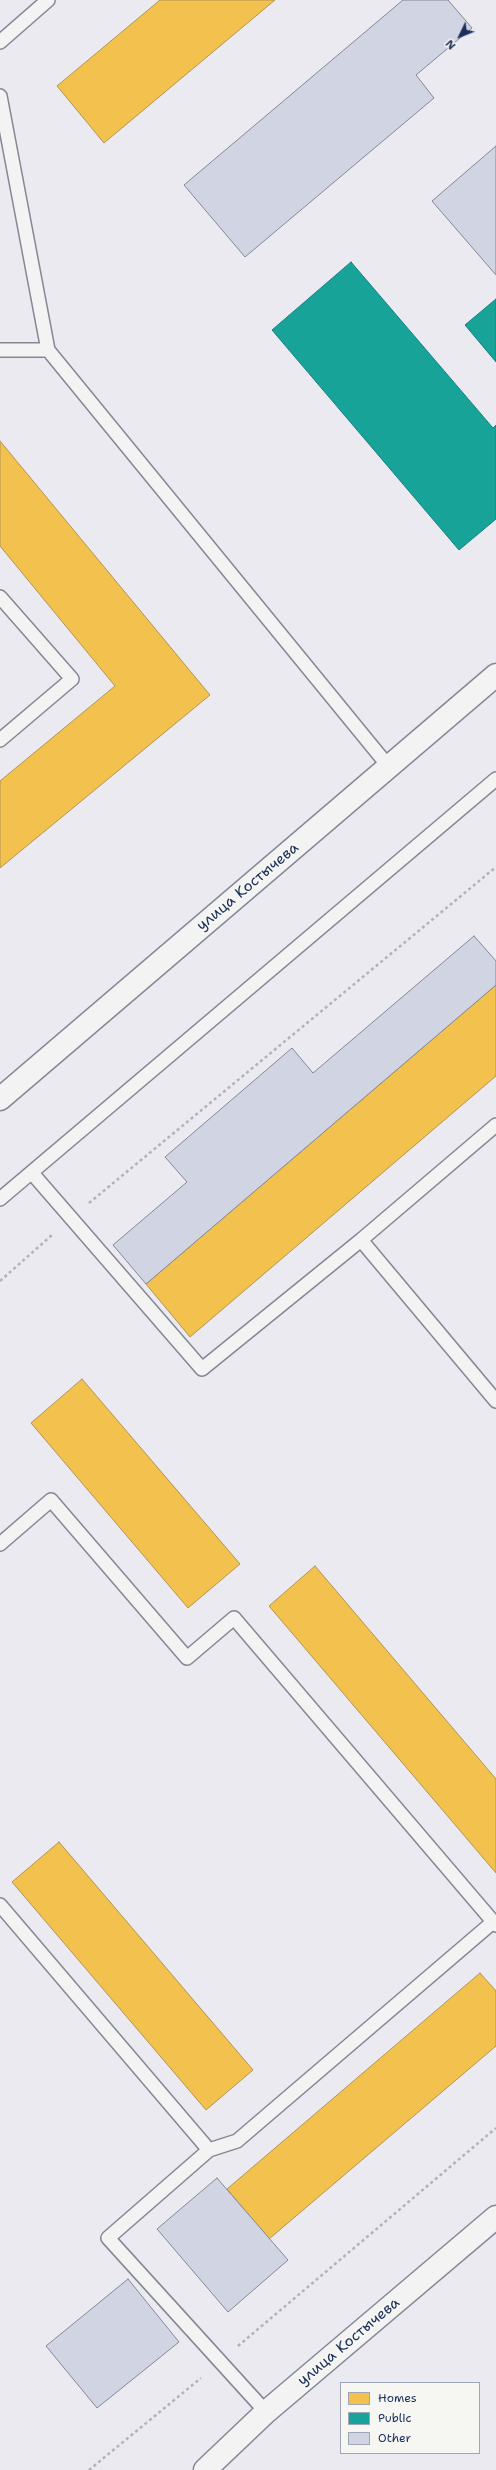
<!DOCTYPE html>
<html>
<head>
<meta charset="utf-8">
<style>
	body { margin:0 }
	#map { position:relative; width:496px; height:2470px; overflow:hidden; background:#eaeaf0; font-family:"Shantell Sans",sans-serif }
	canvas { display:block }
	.legend { position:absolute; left:340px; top:2382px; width:140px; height:72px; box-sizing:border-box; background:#f6f6f2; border:1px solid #9ea6b7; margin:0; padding:5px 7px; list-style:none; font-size:12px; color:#1b2f5e }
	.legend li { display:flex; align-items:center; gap:8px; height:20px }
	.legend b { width:20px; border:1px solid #9ea6b7 }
	.north { position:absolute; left:440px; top:16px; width:40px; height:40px; -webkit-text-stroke:3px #f6f6f2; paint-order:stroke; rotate:227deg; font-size:11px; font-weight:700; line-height:16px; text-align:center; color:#1b2f5e }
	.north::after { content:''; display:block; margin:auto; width:14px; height:18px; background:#1b2f5e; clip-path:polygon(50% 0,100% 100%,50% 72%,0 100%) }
</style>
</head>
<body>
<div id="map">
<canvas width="496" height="2470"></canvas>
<ul class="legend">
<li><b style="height:11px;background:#f2c14e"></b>Homes</li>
<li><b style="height:11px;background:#17a398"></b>Public</li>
<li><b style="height:11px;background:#d1d4e2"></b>Other</li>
</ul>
<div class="north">N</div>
</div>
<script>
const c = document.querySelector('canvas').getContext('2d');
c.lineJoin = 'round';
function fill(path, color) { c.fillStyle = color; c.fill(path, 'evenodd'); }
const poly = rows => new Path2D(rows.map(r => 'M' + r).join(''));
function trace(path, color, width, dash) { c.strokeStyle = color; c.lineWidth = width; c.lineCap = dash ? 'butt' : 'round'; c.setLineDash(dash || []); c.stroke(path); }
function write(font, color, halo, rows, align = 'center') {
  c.font = font + ' "Shantell Sans",sans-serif'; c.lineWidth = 4; c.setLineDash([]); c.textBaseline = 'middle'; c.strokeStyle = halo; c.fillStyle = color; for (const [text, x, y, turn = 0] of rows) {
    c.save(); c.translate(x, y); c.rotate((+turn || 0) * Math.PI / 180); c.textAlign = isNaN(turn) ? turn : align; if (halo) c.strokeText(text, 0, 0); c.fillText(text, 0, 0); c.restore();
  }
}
const homes = poly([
	[160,0,275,0,104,143,57,86,160,0],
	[0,441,210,695,0,868,0,781,115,686,0,546,0,441],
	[496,985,496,1076,190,1337,146,1284,496,985],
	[82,1379,240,1564,188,1608,31,1423,82,1379],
	[315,1566,496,1779,496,1873,269,1606,315,1566],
	[59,1842,253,2070,206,2110,12,1882,59,1842],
	[480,1973,496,1991,496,2046,269,2239,227,2189,480,1973]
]);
const public = poly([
	[351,262,493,428,496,425,496,519,459,550,272,330,351,262],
	[496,299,496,362,465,325,496,299]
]);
const building = poly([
	[403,0,448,0,472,28,416,75,434,98,245,257,184,185,403,0],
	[496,146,496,275,432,201,496,146],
	[474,936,496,961,496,985,146,1284,113,1245,187,1182,165,1157,292,1048,313,1073,474,936],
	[217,2178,288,2260,228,2312,157,2229,217,2178],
	[128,2279,179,2342,97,2408,46,2346,128,2279]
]);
const path = poly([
	[89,1203,496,867],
	[0,1281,52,1235],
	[238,2346,496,2128],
	[89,2470,201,2378]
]);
const service = poly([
	[0,42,48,0],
	[0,96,48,350],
	[0,350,48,350,389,767],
	[0,597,72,679,0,740],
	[32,1173,202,1369,361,1240,496,1125],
	[0,1199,496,779],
	[361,1240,496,1401],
	[0,1544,51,1500,187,1658,234,1618,496,1925],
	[0,1905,209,2150,108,2238,266,2412],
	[209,2150,237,2141,493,1922]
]);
const minor = poly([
	[0,1099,496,675],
	[205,2470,266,2412,496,2217]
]);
const streetNames = [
	["улица Костычева",248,887,-40],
	["улица Костычева",349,2342,-40]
];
fill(homes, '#f2c14e');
trace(homes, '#b29553', 1);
fill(public, '#17a398');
trace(public, '#188087', 1);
fill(building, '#d1d4e2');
trace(building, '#848894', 1);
trace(service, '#848894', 16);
trace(minor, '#848894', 25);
trace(path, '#b0b3b9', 2.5, [3, 3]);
trace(service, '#f3f3f3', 13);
trace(minor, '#f3f3f3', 22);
write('15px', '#1b2f5e', '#f6f6f2', streetNames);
</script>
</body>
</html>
